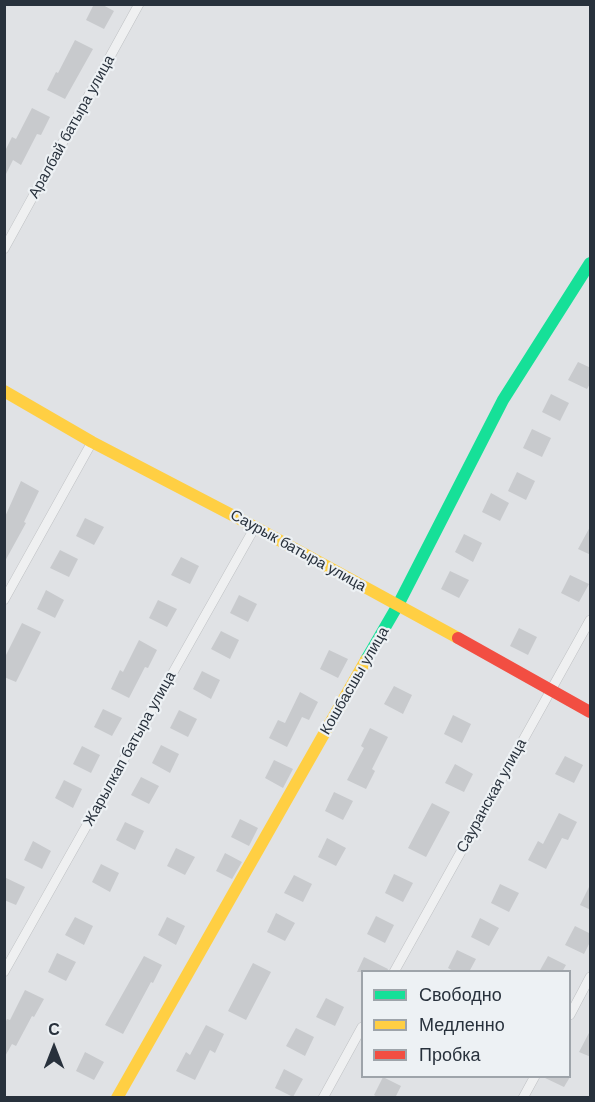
<!DOCTYPE html>
<html>
<head>
<meta charset="utf-8">
<style>
	body { margin:0 }
	#map { position:relative; width:595px; height:1102px; overflow:hidden; background:#e0e2e5; font-family:Helvetica,sans-serif }
	canvas { display:block }
	.frame { position:absolute; inset:0; border:6px solid #28313c; pointer-events:none }
	.legend { position:absolute; left:361px; top:970px; width:210px; height:108px; box-sizing:border-box; background:#edf1f4; border:2px solid #9ea4aa; margin:0; padding:8px 10px; list-style:none; font-size:18px; color:#28313c }
	.legend li { display:flex; align-items:center; gap:12px; height:30px }
	.legend b { width:30px; border:2px solid #9ea4aa }
	.north { position:absolute; left:24px; top:1018px; width:60px; height:60px; -webkit-text-stroke:4px #edf1f4; paint-order:stroke; rotate:0deg; font-size:16px; font-weight:700; line-height:24px; text-align:center; color:#28313c }
	.north::after { content:''; display:block; margin:auto; width:21px; height:27px; background:#28313c; clip-path:polygon(50% 0,100% 100%,50% 72%,0 100%) }
</style>
</head>
<body>
<div id="map">
<canvas width="595" height="1102"></canvas>
<div class="frame"></div>
<ul class="legend">
<li><b style="height:8px;background:#16e098"></b>Свободно</li>
<li><b style="height:8px;background:#ffcf43"></b>Медленно</li>
<li><b style="height:8px;background:#f24e42"></b>Пробка</li>
</ul>
<div class="north">С</div>
</div>
<script>
const c = document.querySelector('canvas').getContext('2d');
c.lineJoin = 'round';
function fill(path, color) { c.fillStyle = color; c.fill(path, 'evenodd'); }
const poly = rows => new Path2D(rows.map(r => 'M' + r).join(''));
function trace(path, color, width, dash) { c.strokeStyle = color; c.lineWidth = width; c.lineCap = dash ? 'butt' : 'round'; c.setLineDash(dash || []); c.stroke(path); }
function write(font, color, halo, rows, align = 'center') {
  c.font = font + ' Helvetica,sans-serif'; c.lineWidth = 4.5; c.setLineDash([]); c.textBaseline = 'middle'; c.strokeStyle = halo; c.fillStyle = color; for (const [text, x, y, turn = 0] of rows) {
    c.save(); c.translate(x, y); c.rotate((+turn || 0) * Math.PI / 180); c.textAlign = isNaN(turn) ? turn : align; if (halo) c.strokeText(text, 0, 0); c.fillText(text, 0, 0); c.restore();
  }
}
const building = poly([
	[94,4,101,4,114,11,104,29,86,20],
	[75,40,93,49,65,99,47,90,56,72,58,73],
	[32,108,50,117,41,135,37,134,21,165,13,160,4,178,4,153,12,137,16,139],
	[578,362,591,368,591,382,587,389,568,380],
	[551,394,569,403,560,421,542,412],
	[532,429,551,438,542,457,523,448],
	[517,472,535,481,526,500,508,491],
	[21,481,39,491,24,522,26,523,4,563,4,519],
	[491,493,509,503,500,521,482,512],
	[85,518,104,527,94,545,76,536],
	[591,525,591,555,578,549],
	[464,534,482,543,473,562,455,552],
	[60,550,78,559,69,577,50,568],
	[181,557,199,566,190,584,171,575],
	[450,571,469,580,459,598,441,589],
	[570,575,589,584,579,602,561,593],
	[46,590,64,600,55,618,37,609],
	[239,595,257,604,248,622,230,613],
	[158,600,177,609,167,627,149,618],
	[22,623,41,632,16,682,4,677,4,659],
	[519,628,537,637,528,655,510,646],
	[221,631,239,640,230,659,211,649],
	[139,640,157,650,148,668,145,667,129,698,111,689,120,670,123,672],
	[329,650,348,659,338,678,320,669],
	[202,671,220,680,211,699,193,689],
	[394,686,412,695,403,714,384,704],
	[300,692,318,702,309,720,302,717,287,747,269,738,278,720,285,723],
	[103,709,122,718,112,736,94,727],
	[179,710,197,719,188,737,170,728],
	[453,715,471,724,462,743,444,734],
	[370,728,388,737,372,769,375,771,366,789,347,780,364,748,361,746],
	[161,745,179,754,170,773,152,763],
	[82,746,100,755,91,773,73,764],
	[565,756,583,765,574,783,555,774],
	[274,760,293,769,283,788,265,778],
	[455,764,473,774,464,792,445,783],
	[141,777,159,786,149,804,131,795],
	[64,780,82,789,73,808,55,798],
	[334,792,353,801,343,820,325,811],
	[432,803,450,812,426,857,408,848],
	[559,813,577,822,568,840,562,838,546,869,528,860,538,841,543,844],
	[240,819,258,828,249,846,231,837],
	[125,822,144,831,135,850,116,840],
	[327,838,346,848,336,866,318,857],
	[33,841,51,851,42,869,24,860],
	[176,848,195,857,185,875,167,866],
	[225,853,242,862,232,879,216,871],
	[101,864,119,873,110,892,92,882],
	[394,874,413,883,403,902,385,893],
	[294,875,312,884,303,902,284,893],
	[4,877,25,887,16,905,4,900],
	[591,883,591,910,580,905],
	[500,884,519,893,509,912,491,903],
	[276,913,295,923,285,941,267,932],
	[376,916,394,925,385,943,367,934],
	[75,917,93,926,84,945,65,935],
	[167,917,185,926,176,945,158,935],
	[480,918,499,928,489,946,471,937],
	[575,926,591,934,591,940,584,954,565,945],
	[457,950,476,959,469,972,455,972,448,968],
	[57,953,76,962,66,981,48,972],
	[144,956,162,965,153,983,151,982,123,1034,105,1025],
	[548,956,566,965,562,972,539,972],
	[364,957,388,969,387,972,357,972],
	[253,963,271,972,246,1020,228,1011],
	[25,990,44,999,34,1017,32,1016,16,1046,12,1044,4,1058,4,1025,7,1019,10,1020],
	[326,998,344,1007,335,1026,316,1017],
	[206,1025,224,1034,215,1053,210,1050,195,1080,176,1071,186,1052,190,1055],
	[296,1028,314,1037,305,1056,286,1046],
	[591,1029,591,1057,579,1052],
	[85,1052,104,1062,94,1080,76,1071],
	[284,1069,303,1079,293,1097,275,1088],
	[383,1077,401,1086,395,1098,379,1098,374,1095],
	[543,1077,570,1077,564,1087]
]);
const street = poly([
	[4,249,139,4],
	[4,600,92,442],
	[4,972,255,527],
	[394,972,590,620],
	[570,1015,590,977],
	[323,1098,362,1027],
	[523,1098,535,1076]
]);
const fast = poly([
	[366,660,398,605,503,400,590,263]
]);
const slow = poly([
	[4,391,92,442,255,527,458,638],
	[117,1098,366,660]
]);
const jam = poly([
	[458,638,590,712]
]);
const streetNames = [
	["Аралбай батыра улица",72,127,-61],
	["Саурык батыра улица",298,551,29],
	["Кошбасшы улица",355,681,-60],
	["Жарылкап батыра улица",130,749,-61],
	["Сауранская улица",492,796,-61]
];
fill(building, '#c8cacd');
trace(street, '#bec0c3', 10);
trace(street, '#eff0f1', 9);
trace(fast, '#16e098', 12);
trace(slow, '#ffcf43', 12);
trace(jam, '#f24e42', 12);
write('15px', '#28313c', '#edf1f4', streetNames);
</script>
</body>
</html>
